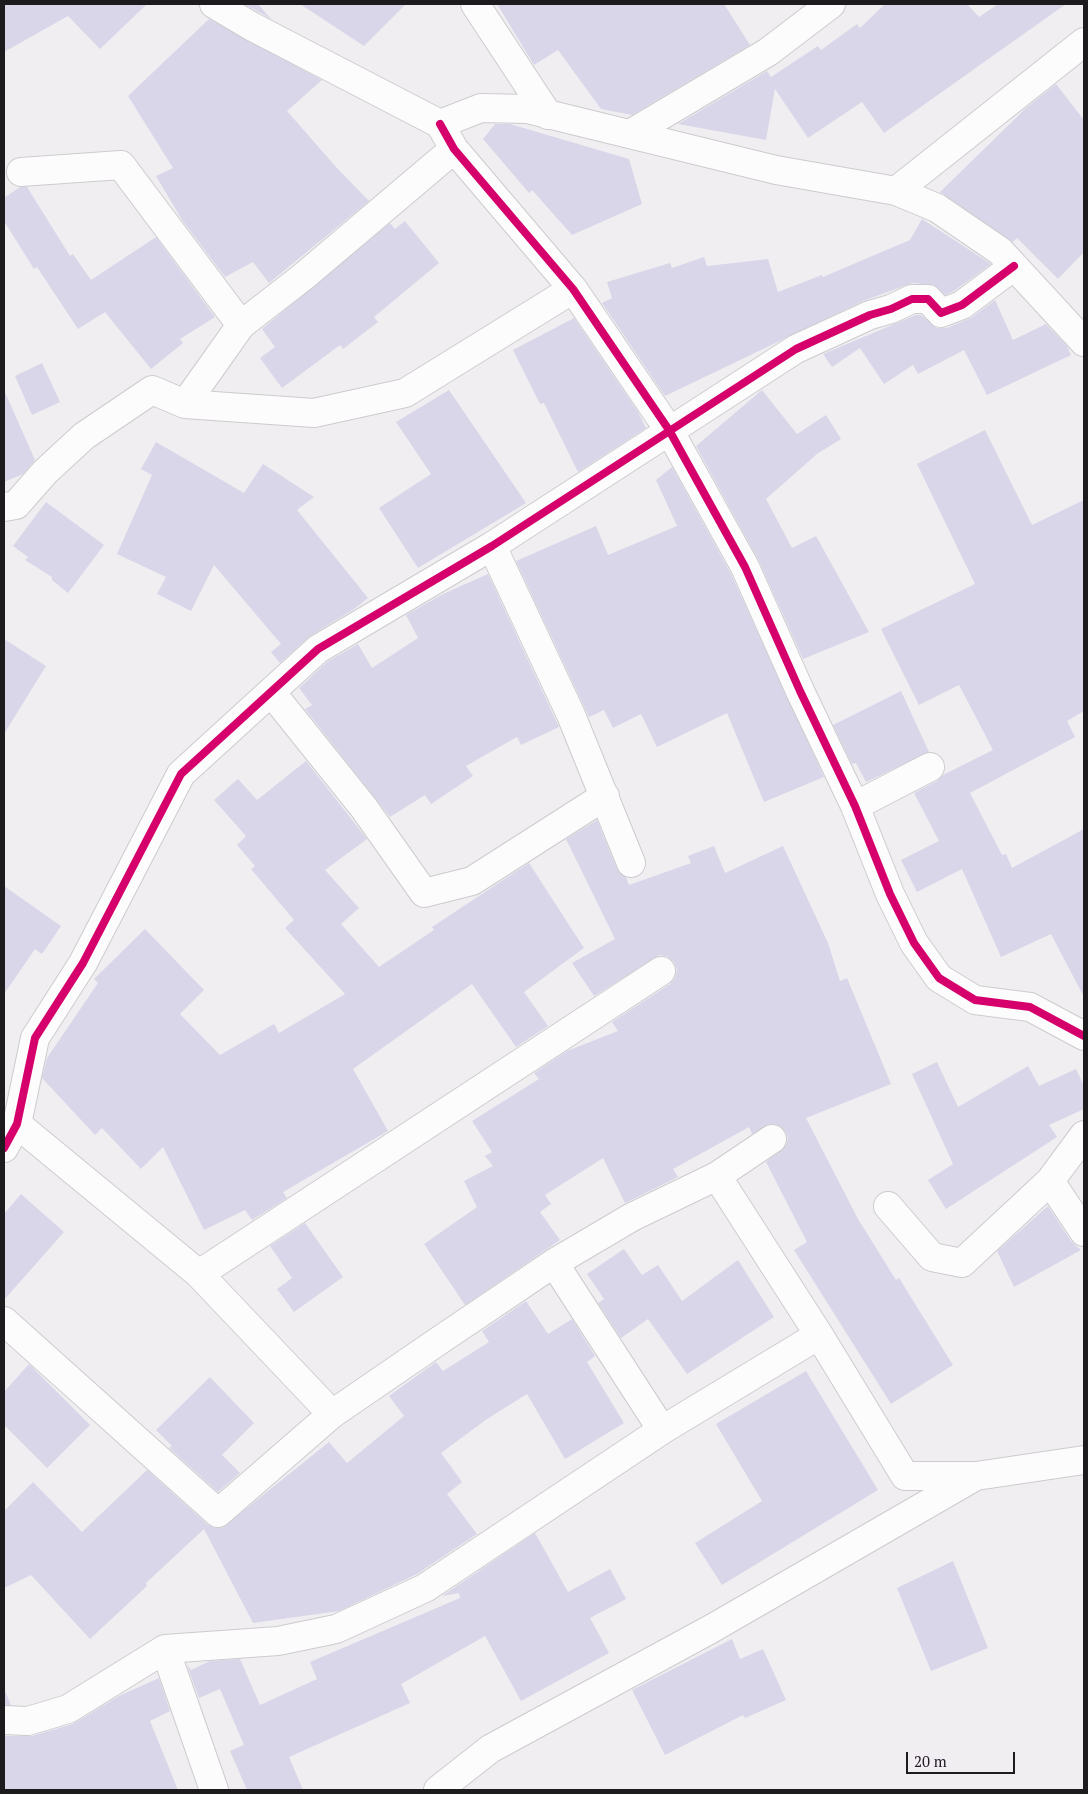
<!DOCTYPE html>
<html>
<head>
<meta charset="utf-8">
<style>
	body { margin:0 }
	#map { position:relative; width:1088px; height:1794px; overflow:hidden; background:#f1eef2; font-family:"PT Serif",serif }
	canvas { display:block }
	.frame { position:absolute; inset:0; border:5px solid #1d1b1e; pointer-events:none }
	.scale { position:absolute; left:906px; top:1752px; width:109px; height:22px; box-sizing:border-box; border:2px solid #1d1b1e; border-top:0; padding-left:6px; font-size:15px; line-height:18px; white-space:nowrap; color:#1d1b1e; -webkit-text-stroke:4px #f2ecf4; paint-order:stroke }
</style>
</head>
<body>
<div id="map">
<canvas width="1088" height="1794"></canvas>
<div class="frame"></div>
<div class="scale">20 m</div>
</div>
<script>
const c = document.querySelector('canvas').getContext('2d');
c.lineJoin = 'round';
function fill(path, color) { c.fillStyle = color; c.fill(path, 'evenodd'); }
const poly = rows => new Path2D(rows.map(r => 'M' + r).join(''));
function trace(path, color, width, dash) { c.strokeStyle = color; c.lineWidth = width; c.lineCap = dash ? 'butt' : 'round'; c.setLineDash(dash || []); c.stroke(path); }
const building = poly([
	[4,4,147,4,100,49,68,16,4,52],
	[244,4,258,4,271,19,259,12],
	[300,4,406,4,364,46],
	[497,4,724,4,750,45,632,115,601,109,558,50,534,65],
	[885,4,967,4,979,17,998,4,1066,4,884,133,862,102,808,138,775,89,766,140,678,124,767,71,771,77,818,46,821,50,857,24,860,28],
	[209,19,322,80,287,111,336,167,369,201,269,283,253,262,225,277,182,220,156,176,173,168,128,96],
	[1056,84,1084,120,1084,252,1058,279,1017,238,1013,242,940,192,1026,108],
	[495,124,510,124,629,159,642,204,572,235,532,190,529,193,483,139],
	[20,187,27,187,70,256,73,254,91,280,156,237,215,317,180,339,183,343,151,369,105,312,78,329,37,267,34,269,4,221,4,198],
	[922,219,991,264,954,291,945,295,934,285,912,283,863,301,665,396,602,303,612,298,607,282,670,263,672,268,704,257,707,266,768,259,778,292,822,275,823,277,910,240],
	[405,221,439,263,374,317,378,322,343,349,340,345,282,388,260,358,275,347,262,329,390,223,395,229],
	[995,300,1013,340,1046,324,1067,346,1071,355,987,395,964,350,918,374,913,365,884,384,860,348,832,367,823,354,916,315,921,315,937,328,947,328,971,318],
	[574,318,638,412,646,428,578,472,544,403,540,404,513,350],
	[42,363,60,402,32,415,15,376],
	[4,390,35,460,23,474,4,482],
	[449,390,526,503,418,568,379,508,431,474,396,422],
	[762,390,797,434,826,415,841,439,817,454,766,499,792,548,816,536,869,632,803,659,759,561,696,446],
	[985,430,1032,525,1084,500,1084,711,1067,721,1075,737,970,793,1002,855,1006,854,1012,868,1084,829,1084,997,1051,934,1001,957,962,869,917,892,901,860,939,841,914,793,937,781,943,775,993,750,959,685,919,705,881,629,975,584,917,464],
	[156,442,244,493,263,464,314,497,297,510,368,598,354,609,310,636,280,663,271,652,281,644,214,565,191,611,157,594,166,577,117,554,152,475,141,469],
	[672,467,731,574,824,777,764,802,727,713,657,747,641,714,613,728,604,710,589,717,516,561,596,526,608,555,677,526,656,480],
	[46,502,104,545,68,593,52,580,52,577,25,560,28,557,13,546],
	[488,574,559,727,521,745,517,737,466,766,473,776,431,804,425,795,390,817,305,709,312,705,299,688,327,662,358,644,372,668,418,638,406,615,443,594],
	[4,639,46,666,4,734],
	[901,691,929,752,866,782,856,763,852,764,833,725],
	[306,761,367,839,325,870,359,908,341,924,379,967,434,930,432,927,529,863,584,948,524,992,548,1026,516,1047,472,984,353,1069,388,1131,283,1192,287,1198,252,1220,245,1210,204,1230,163,1147,141,1169,102,1128,95,1135,42,1078,47,1058,98,983,94,979,145,929,204,990,180,1014,220,1055,274,1024,279,1033,345,994,285,928,294,920,251,869,255,866,237,845,246,836,214,800,238,779,257,800],
	[597,820,617,869,626,877,629,885,691,863,688,856,714,846,725,873,783,846,828,943,840,981,847,978,891,1084,806,1118,858,1219,896,1280,899,1278,953,1365,891,1404,794,1250,807,1242,766,1162,786,1145,788,1138,785,1131,778,1125,770,1124,752,1134,749,1127,673,1169,678,1177,625,1203,603,1158,545,1195,551,1204,540,1212,560,1240,465,1305,424,1244,477,1207,464,1181,493,1166,485,1156,492,1152,472,1121,539,1079,534,1073,567,1051,618,1031,612,1022,670,984,675,978,677,970,674,962,668,957,660,955,594,996,572,963,615,939,566,839],
	[4,886,61,926,42,954,35,949,4,994],
	[937,1062,958,1107,1028,1066,1039,1086,1076,1069,1084,1086,1084,1109,1049,1125,1057,1137,946,1209,928,1180,953,1164,912,1074],
	[21,1194,64,1232,4,1300,4,1214],
	[1048,1206,1071,1241,1081,1250,1014,1287,997,1251],
	[305,1223,343,1277,294,1312,277,1289,292,1278,270,1246],
	[624,1249,642,1275,658,1265,682,1301,738,1260,774,1317,687,1374,648,1319,621,1338,598,1303,604,1299,587,1274],
	[526,1301,548,1334,572,1319,595,1356,587,1362,624,1423,565,1459,527,1394,487,1419,441,1453,462,1482,447,1494,477,1534,417,1574,339,1611,253,1623,204,1529,146,1583,147,1586,90,1639,31,1575,4,1588,4,1511,33,1482,82,1532,147,1470,208,1525,215,1528,222,1528,329,1442,347,1463,404,1416,389,1396,436,1362,443,1371,489,1342,482,1331],
	[29,1364,90,1425,47,1468,4,1425,4,1392],
	[806,1371,878,1490,722,1585,695,1543,762,1501,716,1424],
	[210,1377,254,1423,222,1455,240,1473,218,1492,169,1448,172,1446,156,1430],
	[535,1533,568,1592,610,1569,626,1599,590,1618,609,1653,521,1701,485,1636,401,1684,410,1703,289,1757,303,1790,247,1790,230,1751,244,1745,220,1689,199,1698,187,1665,191,1670,210,1661,240,1659,260,1705,317,1679,310,1662,460,1598,459,1593,442,1596],
	[953,1561,988,1648,931,1671,897,1588],
	[732,1639,740,1659,763,1649,786,1700,745,1718,743,1715,665,1755,632,1690],
	[159,1678,170,1711,150,1721,178,1790,4,1790,4,1736,32,1736,73,1724,119,1696],
	[4,1689,11,1705,4,1705]
]);
const minor = poly([
	[214,4,251,26,440,124,481,108,527,109,776,170,896,191,937,208,1000,251,1084,342],
	[475,4,548,115],
	[440,124,454,149,573,289,669,430,745,567,800,691,855,806,890,894,914,943,939,978,975,1000,1030,1007,1084,1036],
	[630,134,768,52,831,4],
	[21,172,121,165,241,325],
	[896,191,1084,42],
	[185,404,314,413,405,393,573,289],
	[4,507,16,505,45,472,84,436,152,390,185,404,241,325,304,276,454,149],
	[492,546,571,715,631,863],
	[271,692,364,808,424,893,472,881,605,796],
	[855,806,930,767],
	[17,1124,199,1274,332,1414],
	[4,1148,17,1124,35,1038,83,963,181,774,318,649,492,546,796,349,870,315,891,309,912,299,928,299,941,313,962,305,1014,266],
	[717,1176,819,1335,905,1476,976,1476,1084,1460],
	[1050,1181,1084,1232],
	[888,1206,932,1257,962,1263,1050,1181,1084,1135],
	[554,1263,662,1430],
	[199,1274,661,971],
	[4,1321,218,1513,332,1414,440,1340,554,1263,632,1217,717,1176,772,1139],
	[165,1649,214,1790],
	[4,1720,28,1721,68,1709,165,1649,278,1641,336,1629,425,1588,662,1430,819,1335],
	[438,1790,490,1749,711,1629,976,1476]
]);
const cycleway = poly([
	[440,124,454,149,573,289,669,430,745,567,800,691,855,806,890,894,914,943,939,978,975,1000,1030,1007,1084,1036],
	[4,1148,17,1124,35,1038,83,963,181,774,318,649,492,546,796,349,870,315,891,309,912,299,928,299,941,313,962,305,1014,266]
]);
fill(building, '#d8d6e8');
trace(minor, '#cdcbce', 30);
trace(minor, '#fdfcfd', 28);
trace(cycleway, '#d6006c', 8);
</script>
</body>
</html>
